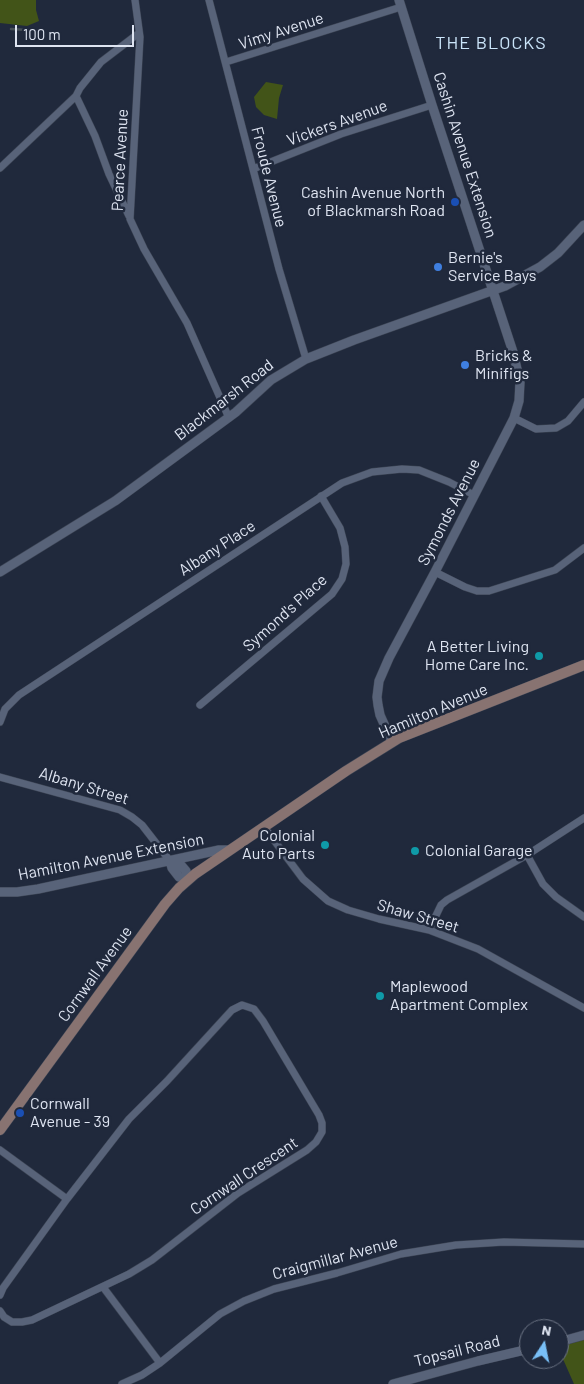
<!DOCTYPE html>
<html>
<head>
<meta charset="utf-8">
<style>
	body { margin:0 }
	#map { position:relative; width:584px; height:1384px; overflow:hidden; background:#20293c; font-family:Barlow,sans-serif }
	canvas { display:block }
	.north { position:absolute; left:519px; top:1319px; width:50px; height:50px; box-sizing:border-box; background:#20293c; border:1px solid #6c7484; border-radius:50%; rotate:11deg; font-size:14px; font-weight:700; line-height:20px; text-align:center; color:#dee4f1 }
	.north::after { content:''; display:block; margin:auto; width:18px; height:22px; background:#78bff7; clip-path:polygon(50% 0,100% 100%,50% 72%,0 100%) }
	.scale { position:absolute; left:15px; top:25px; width:119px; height:22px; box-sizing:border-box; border:2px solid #dee4f1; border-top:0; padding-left:6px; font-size:15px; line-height:18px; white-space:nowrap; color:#dee4f1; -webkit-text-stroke:4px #20293c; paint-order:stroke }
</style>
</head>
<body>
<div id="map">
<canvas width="584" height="1384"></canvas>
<div class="north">N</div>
<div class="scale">100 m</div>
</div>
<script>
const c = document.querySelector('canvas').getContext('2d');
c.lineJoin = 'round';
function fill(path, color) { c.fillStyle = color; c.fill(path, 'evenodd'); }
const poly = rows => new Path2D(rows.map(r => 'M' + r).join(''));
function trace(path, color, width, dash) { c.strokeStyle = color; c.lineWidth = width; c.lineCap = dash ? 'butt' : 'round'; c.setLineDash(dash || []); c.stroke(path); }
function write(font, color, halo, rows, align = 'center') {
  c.font = font + ' Barlow,sans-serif'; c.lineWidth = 5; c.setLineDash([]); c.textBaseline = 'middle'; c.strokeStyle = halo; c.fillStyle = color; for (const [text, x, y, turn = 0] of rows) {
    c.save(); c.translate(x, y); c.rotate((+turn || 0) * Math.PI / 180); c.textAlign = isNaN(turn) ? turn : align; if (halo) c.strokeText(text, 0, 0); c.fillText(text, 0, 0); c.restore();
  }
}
const green = poly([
	[0,0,36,0,36,10,39,21,27,26,0,23],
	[266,82,283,85,279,98,277,119,264,115,256,107,254,97],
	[584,1339,584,1384,574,1384,559,1350,559,1346]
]);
const stream = poly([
	[11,29,28,30]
]);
const minor = poly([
	[135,0,140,37,130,219,144,249,187,323,229,418],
	[209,0,279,269,306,359],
	[226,62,401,7],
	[76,96,95,136,109,174,129,216],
	[0,168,76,96,80,88,101,62,139,33],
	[253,169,341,134,432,105],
	[514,418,536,429,556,428,568,421,584,402],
	[435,572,465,587,477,591,489,591,555,570,584,548],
	[200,705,332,594,342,579,346,564,345,547,340,528,321,496],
	[0,722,5,709,19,695,342,483,372,472,402,469,419,470,449,482,474,495],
	[0,777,120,810,132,817,142,825,170,861],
	[264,827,303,879,328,901,348,910,379,919,429,930,478,949,584,1008],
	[527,855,543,884,556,897,584,917],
	[429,930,441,905,447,900,527,855,584,818],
	[0,1150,67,1199],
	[103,1287,160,1363],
	[0,1295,3,1288,67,1199,129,1119,167,1081,232,1010,242,1005,254,1009,263,1021,319,1115,322,1123,322,1132,316,1142,307,1150,238,1193,152,1260,129,1274,32,1320,22,1322,12,1322,4,1317,0,1311],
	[122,1384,142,1375,160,1363,220,1314,244,1301,274,1289,337,1273,401,1254,456,1245,504,1242,584,1244]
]);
const tertiary = poly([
	[0,572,115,501,236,412,271,380,306,359,354,340,505,286,540,267,558,253,584,225],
	[392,742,380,715,378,705,377,697,379,681,389,658,435,572,514,418,519,401,520,382,513,352,432,105,399,0],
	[170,861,180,864,186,871,188,880,179,877,172,868,170,861],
	[0,892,17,892,38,889,219,850,228,850],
	[559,1342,584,1335],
	[393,1384,478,1361,529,1349]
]);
const secondary = poly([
	[0,1130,165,904,179,888,195,874,346,771,399,738,584,665]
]);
const markers = [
	[455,202,5,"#1a4fb4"],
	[438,267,5,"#3f7fe0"],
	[465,365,5,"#3f7fe0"],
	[539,656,5,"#0f9aa8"],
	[325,845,5,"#0f9aa8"],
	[415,851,5,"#0f9aa8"],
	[380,996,5,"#0f9aa8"],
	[20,1113,5,"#1a4fb4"]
];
const streetNames = [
	["Vimy Avenue",281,31,-18],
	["Vickers Avenue",337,123,-20],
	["Cashin Avenue Extension",465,155,72],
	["Pearce Avenue",120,160,-87],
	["Froude Avenue",269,177,76],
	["Blackmarsh Road",224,400,-38],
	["Symonds Avenue",449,512,-63],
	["Albany Place",217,548,-33],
	["Symond's Place",285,613,-42],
	["Hamilton Avenue",433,711,-23],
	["Albany Street",84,786,17],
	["Hamilton Avenue Extension",111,857,-11],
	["Shaw Street",418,916,16],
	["Cornwall Avenue",95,974,-54],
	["Cornwall Crescent",244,1176,-34],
	["Craigmillar Avenue",335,1258,-15],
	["Topsail Road",457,1351,-14]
];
const poiNames = [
	["Cashin Avenue North",445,193,"right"],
	["of Blackmarsh Road",445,211,"right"],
	["Bernie's",448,258],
	["Service Bays",448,276],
	["Bricks &",475,356],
	["Minifigs",475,374],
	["A Better Living",529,647,"right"],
	["Home Care Inc.",529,665,"right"],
	["Colonial",315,836,"right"],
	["Auto Parts",315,854,"right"],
	["Colonial Garage",425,851],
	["Maplewood",390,987],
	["Apartment Complex",390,1005],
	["Cornwall",30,1104],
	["Avenue - 39",30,1122]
];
const neighbourhoodNames = [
	["THE BLOCKS",491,43]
];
fill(green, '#425418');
trace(stream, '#465055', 2.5);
trace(minor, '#3c4454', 8);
trace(tertiary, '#3c4454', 10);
trace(secondary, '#3c4454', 11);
trace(minor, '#586379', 7);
trace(tertiary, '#586379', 9);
trace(secondary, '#887371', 10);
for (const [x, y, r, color] of markers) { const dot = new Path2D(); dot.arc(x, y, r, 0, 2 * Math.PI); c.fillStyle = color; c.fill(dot); trace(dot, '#20293c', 2); }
write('16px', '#dee4f1', '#20293c', streetNames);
write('16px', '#dee4f1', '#20293c', poiNames, 'left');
c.letterSpacing = '1px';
write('18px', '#cbe5fa', '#20293c', neighbourhoodNames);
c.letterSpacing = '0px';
</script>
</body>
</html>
